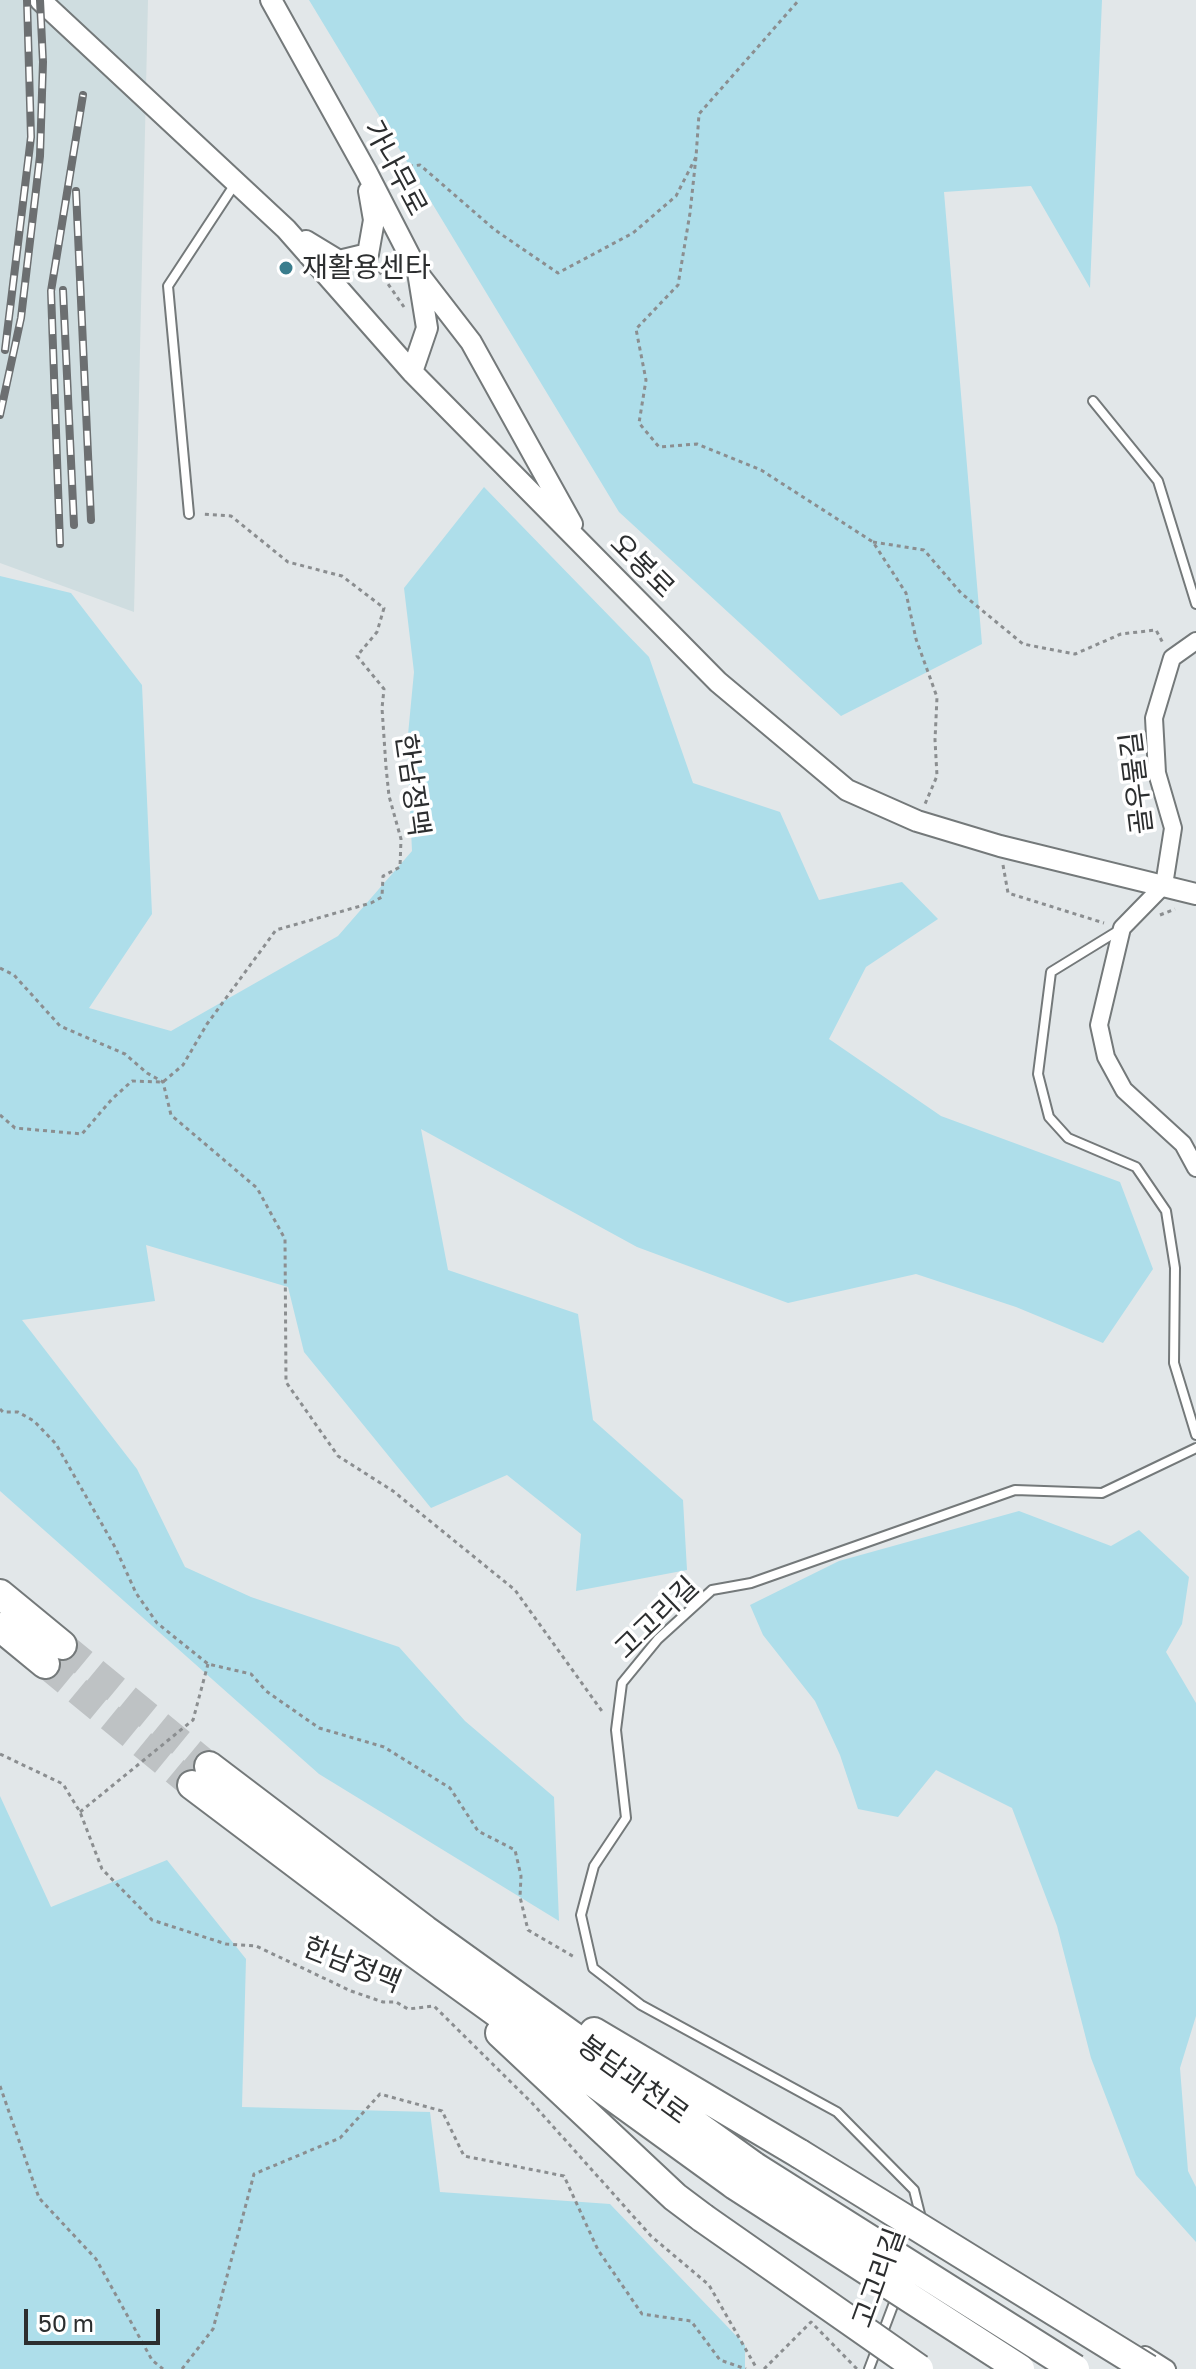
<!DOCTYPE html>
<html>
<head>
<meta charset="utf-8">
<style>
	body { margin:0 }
	#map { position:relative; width:1196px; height:2369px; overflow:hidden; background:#e2e7e9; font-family:"Golos Text",sans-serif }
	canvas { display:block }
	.scale { position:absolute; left:24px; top:2309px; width:136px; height:36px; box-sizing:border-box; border:4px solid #2c2e2f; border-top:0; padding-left:10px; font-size:24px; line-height:28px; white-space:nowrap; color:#2c2e2f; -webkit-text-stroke:6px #fff; paint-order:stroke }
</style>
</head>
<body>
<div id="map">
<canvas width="1196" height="2369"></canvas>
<div class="scale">50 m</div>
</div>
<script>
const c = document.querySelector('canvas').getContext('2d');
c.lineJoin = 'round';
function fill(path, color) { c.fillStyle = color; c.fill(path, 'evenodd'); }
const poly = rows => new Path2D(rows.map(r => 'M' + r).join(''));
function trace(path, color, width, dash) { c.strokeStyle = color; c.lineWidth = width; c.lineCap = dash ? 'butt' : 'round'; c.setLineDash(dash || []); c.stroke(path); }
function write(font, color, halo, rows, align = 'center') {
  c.font = font + ' "Golos Text","Noto Sans KR",sans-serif'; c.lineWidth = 7; c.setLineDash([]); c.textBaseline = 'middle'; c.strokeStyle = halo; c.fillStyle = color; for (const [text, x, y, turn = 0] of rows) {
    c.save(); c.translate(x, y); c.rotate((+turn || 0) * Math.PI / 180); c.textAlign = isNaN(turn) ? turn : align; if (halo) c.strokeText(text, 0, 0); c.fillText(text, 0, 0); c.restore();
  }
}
const built = poly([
	[0,0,148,0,134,612,0,563]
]);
const green = poly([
	[309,0,1102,0,1090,288,1031,186,944,192,982,644,841,716,619,512],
	[484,487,649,657,693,783,780,812,819,900,902,882,938,919,866,967,829,1039,941,1116,1120,1182,1153,1269,1103,1343,1016,1307,916,1274,788,1303,637,1247,421,1129,448,1270,578,1314,593,1420,683,1500,687,1570,576,1591,581,1534,507,1475,431,1508,304,1352,288,1287,146,1245,155,1301,22,1320,137,1469,185,1567,251,1597,399,1647,465,1721,554,1797,559,1921,319,1774,0,1491,0,576,71,593,142,685,152,914,89,1008,171,1031,338,936,412,851,407,745,414,672,404,588],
	[1019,1511,1111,1546,1139,1530,1189,1577,1182,1624,1166,1652,1196,1703,1196,2016,1180,2068,1188,2171,1196,2187,1196,2242,1136,2175,1091,2058,1057,1926,1012,1808,936,1770,898,1817,858,1809,840,1755,815,1701,763,1635,750,1605,839,1561],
	[0,1796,51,1907,167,1860,246,1959,242,2107,430,2112,440,2192,610,2204,745,2345,745,2369,0,2369]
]);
const trunkTunnel = poly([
	[62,1645,209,1766],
	[45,1664,192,1785]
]);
const path = poly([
	[696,157,690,213,678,285,636,329,646,380,639,423,659,447,697,444,761,470,873,542,906,593,916,639,937,697,935,740,937,776,925,804],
	[385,169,420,165,495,230,558,273,633,233,676,196,696,157,699,114,799,0],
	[379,271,404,307],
	[873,542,924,550,961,593,1023,644,1075,654,1121,634,1156,630,1164,645],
	[1003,865,1008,893,1104,923],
	[1160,915,1175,909],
	[0,968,14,975,60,1026,125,1054,147,1073,163,1082,171,1115,257,1188,285,1239,286,1382,338,1456,393,1491,515,1590,604,1714],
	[0,1115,15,1128,82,1134,112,1099,132,1081,163,1082,183,1065,207,1024,276,930,371,903,382,897,383,876,400,867,401,839,389,796,386,767,382,708,384,689,357,656,377,632,384,608,342,576,288,562,231,516,201,514],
	[0,1409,3,1412,18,1412,34,1421,56,1444,115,1547,136,1593,157,1623,208,1664,251,1674,266,1691,319,1728,384,1747,450,1788,478,1831,515,1850,521,1876,520,1897,528,1930,576,1958],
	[0,1754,63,1784,80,1812,102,1869,152,1920,226,1944,256,1946,351,1991,383,2002,396,2002,408,2009,434,2006,533,2104,651,2236,709,2285,757,2369],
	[80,1812,193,1720,208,1664],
	[0,2086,39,2198,96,2259,152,2360,163,2369],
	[182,2369,213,2329,254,2174,340,2138,380,2094,442,2111,464,2156,564,2176,598,2250,642,2314,691,2321,720,2360,746,2369],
	[764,2369,811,2322,857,2369]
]);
const service = poly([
	[1093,401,1158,481,1196,604],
	[189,514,168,286,235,184],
	[1121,929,1051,972,1038,1074,1049,1117,1068,1138,1136,1167,1166,1211,1175,1268,1174,1363,1196,1435],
	[922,2222,914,2190,837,2112,641,2005,593,1968,581,1915,594,1866,626,1818,616,1730,622,1683,658,1639,712,1590,751,1583,1015,1490,1102,1493,1196,1448],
	[869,2369,897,2295]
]);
const minor = poly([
	[1196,641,1172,658,1154,718,1157,773,1173,828,1164,885,1122,928,1099,1025,1106,1057,1124,1090,1183,1144,1196,1168],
	[1145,2355,1167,2369]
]);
const tertiary = poly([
	[40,0,286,229,412,372,718,682,847,790,917,821,1000,846,1196,894],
	[271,0,366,171,418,272,427,328,412,372],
	[306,241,339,261,368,254,374,220,369,191],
	[420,276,471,342,572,524]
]);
const trunk = poly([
	[0,1594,62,1645],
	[0,1627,45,1664],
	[209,1766,425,1930,755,2167],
	[192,1785,412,1951,735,2185],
	[594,2032,800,2154],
	[500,2033,675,2197,703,2218]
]);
const rail = poly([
	[76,191,91,520],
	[63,290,74,525],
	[5,350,31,137,27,0],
	[0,415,21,318,40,156,43,62,40,0],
	[60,544,51,291,83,95]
]);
const trunkBridge = poly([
	[800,2154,1148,2369],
	[755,2167,1075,2369],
	[735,2185,1020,2369],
	[703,2218,919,2369]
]);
const markers = [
	[286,268,8,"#3a7d8d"]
];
const streetNames = [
	["가나무로",395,168,62],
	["오봉로",642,566,45],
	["골우물길",1137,783,-97],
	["한남정맥",412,785,82],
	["고고리길",657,1618,-44],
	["한남정맥",352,1965,22],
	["봉담과천로",633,2080,36],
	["고고리길",879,2278,-70]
];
const poiNames = [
	["재활용센타",302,268]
];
fill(built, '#cfdde0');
fill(green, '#aedeea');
trace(trunkTunnel, '#bec2c4', 28, [28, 14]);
trace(service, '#74797a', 12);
trace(minor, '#74797a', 20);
trace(tertiary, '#74797a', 24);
trace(trunk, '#74797a', 32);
trace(path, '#8b8e90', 3, [4, 4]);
trace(service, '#fff', 8);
trace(minor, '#fff', 16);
trace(tertiary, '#fff', 20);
trace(trunk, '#fff', 28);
trace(rail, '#6c6f71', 8);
trace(rail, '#fff', 5, [15]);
trace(trunkBridge, '#74797a', 32, []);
trace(trunkBridge, '#fff', 28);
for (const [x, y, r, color] of markers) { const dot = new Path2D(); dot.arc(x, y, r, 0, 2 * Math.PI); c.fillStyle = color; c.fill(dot); trace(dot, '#fff', 3); }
write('28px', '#2c2e2f', '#fff', streetNames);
write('28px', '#2c2e2f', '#fff', poiNames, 'left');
</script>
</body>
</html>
